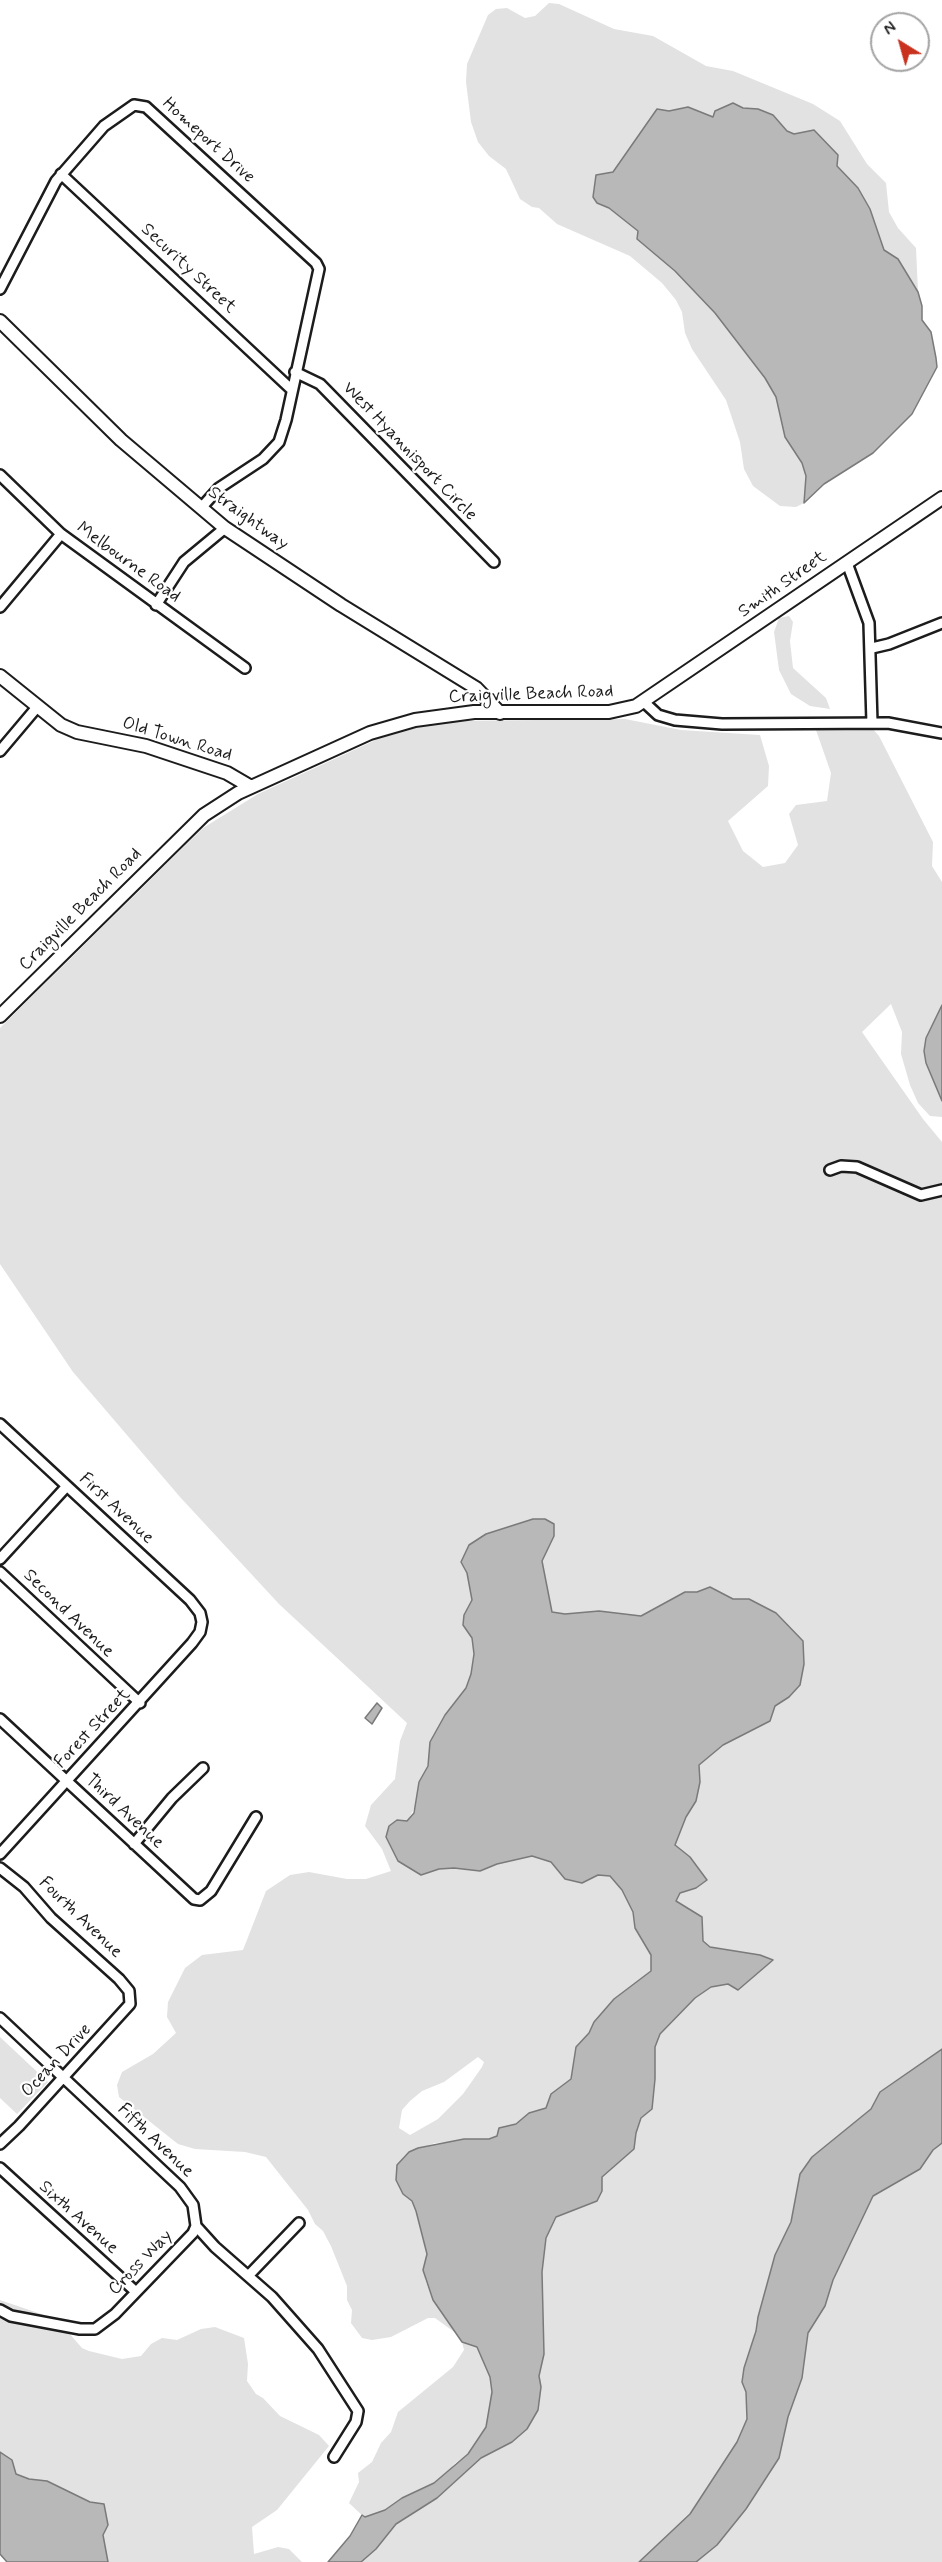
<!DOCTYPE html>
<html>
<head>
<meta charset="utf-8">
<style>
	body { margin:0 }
	#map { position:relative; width:942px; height:2562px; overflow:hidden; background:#fff; font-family:Mynerve,sans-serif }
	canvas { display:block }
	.north { position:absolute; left:870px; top:12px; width:60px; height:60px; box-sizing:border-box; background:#fff; border:2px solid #a4a4a4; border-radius:50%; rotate:323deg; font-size:16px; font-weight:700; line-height:24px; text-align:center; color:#1c1c1c }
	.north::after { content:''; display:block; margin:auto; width:21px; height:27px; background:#c8321e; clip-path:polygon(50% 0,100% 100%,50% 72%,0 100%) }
</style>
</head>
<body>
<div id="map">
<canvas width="942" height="2562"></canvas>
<div class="north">N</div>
</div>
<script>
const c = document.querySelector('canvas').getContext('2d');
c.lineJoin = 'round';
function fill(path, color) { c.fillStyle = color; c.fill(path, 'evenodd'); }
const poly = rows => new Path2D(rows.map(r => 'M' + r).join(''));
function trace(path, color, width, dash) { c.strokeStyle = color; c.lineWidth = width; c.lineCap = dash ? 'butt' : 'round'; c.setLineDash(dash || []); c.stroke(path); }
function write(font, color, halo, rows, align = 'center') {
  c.font = font + ' Mynerve,sans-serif'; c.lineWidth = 4.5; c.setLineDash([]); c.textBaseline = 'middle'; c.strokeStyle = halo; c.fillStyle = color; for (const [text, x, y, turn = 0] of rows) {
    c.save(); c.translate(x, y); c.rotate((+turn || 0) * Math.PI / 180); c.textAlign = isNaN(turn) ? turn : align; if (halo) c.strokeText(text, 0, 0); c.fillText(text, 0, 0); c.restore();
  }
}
const green = poly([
	[549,3,559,4,614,29,653,36,706,66,733,71,813,104,840,121,867,164,886,183,889,212,898,228,916,248,918,292,898,259,884,250,870,209,858,188,837,166,837,155,814,131,794,134,787,131,773,115,758,109,743,108,713,117,688,107,669,111,657,109,613,172,596,175,593,193,597,203,609,208,638,231,637,239,675,271,715,313,765,378,776,397,785,437,802,463,806,476,804,503,796,507,780,506,753,486,744,469,740,442,726,400,692,349,685,333,682,312,676,300,662,283,630,256,557,224,539,208,532,207,520,199,506,169,489,156,478,142,471,122,466,82,467,64,488,15,496,9,507,8,525,18,535,16],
	[789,616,793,622,790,641,793,668,826,698,830,709,810,706,791,694,779,670,774,632,779,618],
	[625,719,681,730,760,735,769,766,768,786,728,821,743,851,763,867,785,863,798,845,789,814,796,805,827,801,831,773,816,730,827,725,872,728,879,736,933,842,932,866,942,882,942,1005,926,1038,926,1063,942,1101,942,1117,930,1116,918,1103,910,1085,901,1054,902,1032,891,1004,862,1032,923,1119,942,1142,942,2049,880,2092,871,2109,812,2157,800,2174,791,2222,775,2255,742,2382,746,2392,747,2419,737,2442,690,2514,639,2562,361,2562,376,2549,395,2524,437,2498,486,2454,512,2442,541,2387,539,2376,544,2354,542,2272,546,2238,557,2217,597,2201,602,2191,602,2177,634,2149,636,2133,642,2118,652,2109,655,2079,655,2047,660,2034,695,1998,711,1987,728,1984,676,1901,679,1893,672,1856,689,1773,774,1612,759,1606,641,1616,611,1614,576,1620,552,1612,542,1561,545,1557,479,1638,474,1673,419,1782,418,1801,407,1822,421,1875,439,1869,454,1868,480,1871,497,1864,532,1856,551,1862,582,1883,598,1875,610,1876,622,1890,633,1912,635,1929,651,1955,651,1971,623,1993,594,2022,589,2033,576,2047,571,2079,551,2094,547,2108,529,2113,516,2124,499,2128,497,2136,489,2139,435,2143,409,2152,404,2156,398,2165,403,2194,412,2201,416,2211,427,2254,425,2279,433,2300,457,2334,435,2318,428,2318,391,2337,372,2340,362,2338,351,2323,352,2310,347,2300,347,2286,331,2246,323,2231,315,2224,308,2210,266,2157,245,2152,195,2149,178,2144,119,2097,117,2085,122,2072,153,2054,176,2033,167,2017,168,2002,185,1968,202,1955,243,1950,266,1891,290,1875,309,1872,347,1879,366,1879,391,1871,382,1849,365,1826,371,1805,395,1779,400,1741,407,1723,279,1604,180,1497,73,1372,0,1264,0,1028,203,828,258,794,391,733,451,721],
	[478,2057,484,2062,482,2067,463,2094,438,2119,410,2135,399,2128,402,2110,410,2101,422,2091,444,2082],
	[0,2037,48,2082,17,2114,0,2098],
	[942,2143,942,2562,696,2562,717,2545,746,2509,779,2458,788,2417,802,2378,808,2333,825,2306,833,2280,873,2196,920,2169,933,2150],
	[0,2300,44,2315,68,2332,82,2348,89,2351,122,2359,141,2356,151,2344,162,2338,177,2340,201,2329,215,2327,244,2338,248,2364,247,2381,256,2394,263,2398,280,2416,319,2435,329,2446,277,2510,252,2527,254,2554,278,2547,289,2549,302,2562,108,2562,103,2535,108,2525,103,2504,90,2502,47,2481,29,2479,16,2474,12,2460,0,2452],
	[462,2342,477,2347,490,2377,492,2392,486,2427,468,2454,454,2464,448,2473,434,2483,402,2498,385,2510,365,2518,349,2503,359,2482,358,2473,372,2462,381,2443,391,2432,398,2412,453,2367,464,2350]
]);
const water = poly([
	[733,103,743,108,758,109,773,115,787,131,794,134,814,130,838,155,837,166,858,188,870,209,884,250,898,259,918,292,922,306,922,320,931,332,936,358,937,367,912,414,873,453,824,484,804,503,806,476,802,463,785,437,776,397,765,378,715,313,675,271,637,239,638,231,609,208,597,203,593,197,596,175,613,172,657,109,669,111,688,107,713,117,715,111,733,103],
	[942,1005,942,1101,926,1063,924,1051,926,1038,942,1005],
	[533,1519,545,1519,554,1524,554,1536,542,1561,552,1612,565,1614,599,1611,641,1616,685,1592,697,1592,710,1587,733,1599,749,1599,776,1613,803,1641,804,1664,800,1685,789,1697,775,1706,770,1721,723,1745,699,1765,700,1782,696,1801,686,1817,675,1845,690,1857,707,1880,696,1888,680,1893,676,1901,702,1917,703,1941,710,1947,760,1955,773,1960,738,1990,728,1984,711,1987,695,1998,660,2034,655,2047,655,2079,652,2109,641,2118,636,2133,634,2149,602,2177,602,2191,597,2201,556,2217,546,2238,542,2272,544,2354,539,2376,541,2387,538,2410,527,2429,512,2442,481,2458,437,2498,396,2524,376,2549,361,2562,328,2562,350,2536,362,2515,365,2517,385,2510,402,2498,434,2483,468,2454,486,2427,492,2392,490,2377,477,2347,462,2342,433,2300,423,2270,427,2254,416,2211,412,2201,403,2194,396,2180,397,2165,409,2152,418,2148,464,2139,489,2139,497,2136,499,2128,516,2124,529,2113,546,2108,551,2094,571,2079,576,2047,589,2033,594,2022,614,1999,651,1971,651,1955,635,1928,633,1912,622,1890,610,1876,598,1875,582,1883,565,1879,551,1862,532,1856,497,1864,480,1871,454,1868,439,1869,421,1875,398,1861,386,1837,389,1826,397,1820,407,1821,414,1813,419,1782,428,1766,430,1742,445,1715,466,1688,471,1674,474,1654,472,1638,463,1625,464,1615,472,1600,467,1573,461,1562,469,1545,486,1534,533,1519],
	[377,1703,382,1708,372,1724,365,1718,377,1703],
	[942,2049,942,2143,933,2150,920,2169,873,2196,833,2280,825,2306,808,2333,802,2378,788,2417,779,2458,746,2509,717,2545,696,2562,639,2562,690,2514,737,2442,747,2419,746,2392,742,2382,744,2368,756,2331,758,2317,775,2255,791,2222,800,2174,812,2157,871,2109,880,2092,942,2049],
	[0,2452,12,2460,16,2474,29,2479,47,2481,90,2502,104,2504,108,2525,103,2535,108,2562,7,2562,0,2554,0,2452]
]);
const street = poly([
	[61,174,291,389],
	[0,289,56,181,104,126,134,105,146,107,316,263,319,269,286,420,279,442,263,459,219,488,201,508],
	[295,372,320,384,494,562],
	[0,475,61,534,245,668],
	[847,563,869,623,872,723],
	[156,605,184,562,225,528],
	[0,607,61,534],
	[872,648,889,644,942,623],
	[644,702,658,715,675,720,722,724,888,723,942,733],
	[0,751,38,706],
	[830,1170,841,1166,857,1167,921,1195,942,1190],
	[0,1424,190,1600,200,1613,202,1622,200,1632,192,1643,0,1854],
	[0,1559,67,1486],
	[0,1572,140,1703],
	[0,1719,194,1899,200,1900,211,1891,256,1817],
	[134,1844,172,1798,203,1768],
	[0,1868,24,1887,51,1918,119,1979,129,1991,130,2004,19,2126,0,2144],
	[0,2018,180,2187,193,2205,196,2226,215,2247,272,2297,318,2349,358,2411,356,2422,334,2457],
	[0,2168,135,2291],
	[249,2275,299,2223],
	[0,2310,11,2316,80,2329,95,2329,115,2314,193,2233,196,2226]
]);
const secondary = poly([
	[0,321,121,440,225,528,341,605,476,688,500,713],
	[0,676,61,725,77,732,146,746,227,773,251,787],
	[0,1016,204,815,238,793,370,733,415,720,474,712,609,712,636,706,942,498]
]);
const streetNames = [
	["Homeport Drive",208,141,42],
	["Security Street",188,269,43],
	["West Hyannisport Circle",409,452,46],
	["Straightway",248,519,36],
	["Melbourne Road",128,563,36],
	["Smith Street",783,585,-35],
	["Craigville Beach Road",531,695,-2],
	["Old Town Road",177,740,17],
	["Craigville Beach Road",81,910,-45],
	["First Avenue",116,1509,43],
	["Second Avenue",68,1614,44],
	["Forest Street",93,1729,-47],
	["Third Avenue",124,1812,43],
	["Fourth Avenue",80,1918,44],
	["Ocean Drive",57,2061,-47],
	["Fifth Avenue",155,2141,44],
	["Sixth Avenue",78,2218,42],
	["Cross Way",141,2263,-46]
];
fill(green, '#e2e2e2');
fill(water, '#b8b8b8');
trace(water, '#7a7a7a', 1.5);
trace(street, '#1c1c1c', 14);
trace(secondary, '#1c1c1c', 16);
trace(street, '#fff', 9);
trace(secondary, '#fff', 12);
write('18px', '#1c1c1c', '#fff', streetNames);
</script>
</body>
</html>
